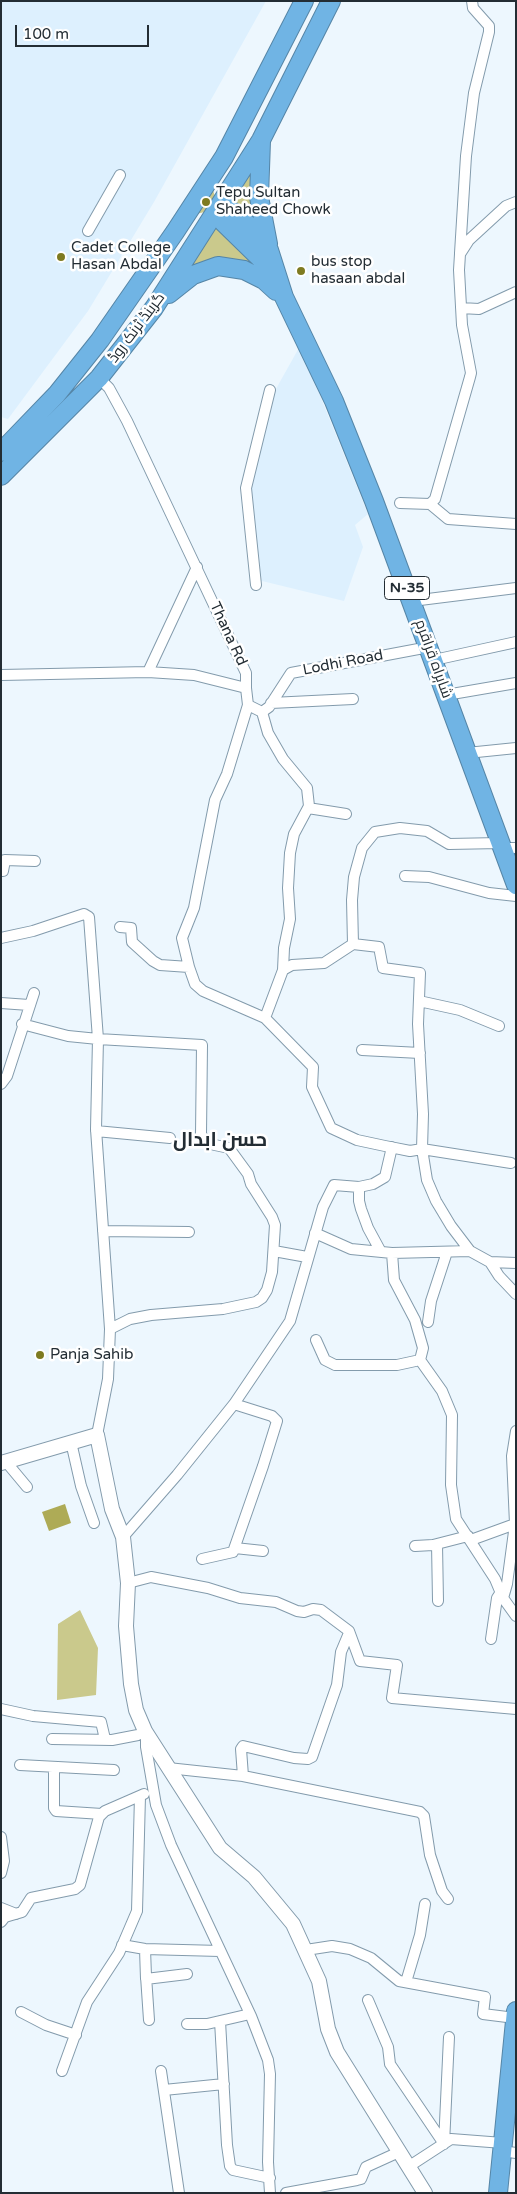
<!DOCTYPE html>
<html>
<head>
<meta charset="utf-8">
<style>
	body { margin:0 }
	#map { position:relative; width:517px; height:2194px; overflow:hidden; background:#edf7fe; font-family:"Varela Round",sans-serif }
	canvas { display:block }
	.frame { position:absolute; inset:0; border:2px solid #232d34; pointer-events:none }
	.scale { position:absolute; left:15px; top:25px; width:134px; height:22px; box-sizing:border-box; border:2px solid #232d34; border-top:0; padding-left:6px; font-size:15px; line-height:18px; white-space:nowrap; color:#232d34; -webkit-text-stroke:4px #fff; paint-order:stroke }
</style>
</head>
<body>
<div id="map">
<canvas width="517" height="2194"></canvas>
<div class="frame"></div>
<div class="scale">100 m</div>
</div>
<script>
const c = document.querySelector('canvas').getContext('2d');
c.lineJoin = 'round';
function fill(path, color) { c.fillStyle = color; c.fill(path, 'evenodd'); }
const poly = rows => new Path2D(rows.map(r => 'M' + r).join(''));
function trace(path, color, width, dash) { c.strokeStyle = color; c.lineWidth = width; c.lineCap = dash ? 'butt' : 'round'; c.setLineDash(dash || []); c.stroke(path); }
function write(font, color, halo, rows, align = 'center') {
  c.font = font + ' "Varela Round",Cairo,sans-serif'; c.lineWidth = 5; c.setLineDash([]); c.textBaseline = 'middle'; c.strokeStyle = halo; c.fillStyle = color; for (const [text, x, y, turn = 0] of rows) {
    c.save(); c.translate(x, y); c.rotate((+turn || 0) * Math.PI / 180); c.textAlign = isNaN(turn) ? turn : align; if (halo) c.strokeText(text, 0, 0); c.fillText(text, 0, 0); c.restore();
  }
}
const built = poly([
	[1,1,266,1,154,202,88,311,8,419,1,417],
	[300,346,368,514,355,525,363,547,344,601,258,580,250,484,272,396]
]);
const green = poly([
	[255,166,257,221,233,203],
	[213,190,216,200,209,211,196,214],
	[217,225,264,275,186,273],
	[80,1610,98,1648,96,1695,57,1700,58,1624]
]);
const water = poly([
	[65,1504,71,1523,49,1531,42,1512]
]);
const street = poly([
	[88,231,120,175],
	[460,253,466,156,474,93,489,32,489,26,473,8,472,1],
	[461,308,479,309,516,292],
	[99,378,109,388,127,421,246,673,246,688,248,705,227,774,215,800,194,908,182,938,189,967],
	[400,503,430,504,435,499,470,377,471,373,462,325,459,270,460,254,469,240,506,206,516,202],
	[430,504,448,519,516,524],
	[256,585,246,488,270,390],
	[412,601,516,588],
	[434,660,516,642],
	[148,672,197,567],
	[1,675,148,672,194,675,246,688],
	[446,695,516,683],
	[271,703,353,699],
	[248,705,262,712,269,707,291,673,429,647],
	[262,712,268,733,283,759,307,788,309,806,294,834,290,853,288,888,290,919,284,948,283,970,265,1018],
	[467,753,516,748],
	[308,808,346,814],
	[502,848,516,848],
	[1,871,3,871,5,860,35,861],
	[405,876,429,877,489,893,516,896],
	[120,927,131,928,132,942,153,961,160,965,189,967,195,984,203,991,265,1018,313,1067,312,1087,331,1128,357,1140,385,1146,410,1151,422,1149,427,1180,436,1201,451,1226,470,1251],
	[1,938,33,931,84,914,89,917,98,1039,96,1129,110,1329,108,1379,97,1435],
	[353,944,379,947,383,968,420,973,418,1024,423,1114,422,1149,511,1163],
	[283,970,292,965,324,963,353,944,352,900,354,877,362,848,375,832,400,828,427,831,449,844,500,843],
	[419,1001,460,1010,499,1026],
	[1,1003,29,1005],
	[22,1024,68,1036,98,1039,202,1045,201,1134,204,1140,210,1144,229,1148,248,1174,251,1184,272,1217,275,1225,272,1272,267,1290,262,1298,256,1302,223,1309,151,1315,130,1319,110,1329],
	[362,1050,420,1053],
	[1,1084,7,1076,34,993],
	[96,1131,170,1138],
	[359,1187,359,1201,361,1209,368,1228,381,1252],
	[103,1231,189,1232],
	[315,1233,351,1249,392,1253,394,1280,415,1320,423,1348,420,1360],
	[274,1251,307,1257],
	[392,1253,470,1251,490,1262,516,1263],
	[490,1262,499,1276,516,1294],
	[428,1322,431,1301,447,1252],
	[316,1340,325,1360,335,1365,397,1365,420,1360],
	[420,1360,442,1391,452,1415,451,1485,456,1519,495,1579,503,1598,516,1616],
	[71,1442,81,1486,94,1523],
	[7,1463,27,1487],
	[515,1524,512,1456,516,1431],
	[123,1537,177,1475,234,1404,290,1321,323,1207,334,1185,359,1187,373,1184,385,1177,392,1147],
	[471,1540,515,1524,507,1584,503,1598],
	[437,1544,438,1601],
	[415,1546,433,1545,468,1536],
	[235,1548,263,1551],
	[202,1559,233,1552,263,1466,277,1421,272,1416,234,1404],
	[128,1583,151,1577,208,1588,240,1598,276,1602,297,1611,304,1612,313,1609,321,1610,349,1631,360,1661,397,1665,392,1698,516,1709],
	[491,1639,497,1598,501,1592],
	[1,1709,33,1716,101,1722,105,1739],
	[146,1733,146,1747,156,1805,171,1845,251,2016,268,2060,270,2074,268,2162,270,2193],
	[52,1739,112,1740,138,1735,145,1731],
	[20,1765,114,1770],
	[54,1768,54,1808,56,1811,102,1814],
	[168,1768,243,1776,420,1812,424,1816,430,1855,442,1891,448,1899],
	[243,1776,241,1749,243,1746,294,1758,308,1759,312,1757,337,1685,341,1652,349,1633],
	[1,1837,4,1861,1,1873],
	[1,1908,16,1914],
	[1,1922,5,1917,22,1912,31,1898,75,1889,80,1885,99,1817,105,1811,144,1794],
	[122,1945,145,1949,220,1951],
	[306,1950,332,1946,350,1949,371,1958,399,1981,485,1997,483,2014,515,2018],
	[406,1982,420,1935,425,1904],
	[368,2000,388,2047,390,2064,444,2144,449,2037],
	[21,2012,46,2025,76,2035],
	[149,2020,146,1976,145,1949,146,1979,187,1974],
	[220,2021,227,2145,230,2166,233,2170,270,2178],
	[187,2024,207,2024,250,2014],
	[62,2071,87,2002,119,1953,137,1911,140,1796],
	[161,2071,179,2193],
	[164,2090,224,2084],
	[502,2151,516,2153],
	[408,2167,451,2139,503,2143],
	[286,2193,357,2180,361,2179,366,2167,399,2152]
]);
const secondary = poly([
	[1,1463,97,1435,112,1509,123,1537,128,1583,126,1626,131,1684,136,1710,145,1731,220,1848,254,1877,293,1924,319,1981,328,2029,337,2052,425,2193]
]);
const highway = poly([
	[261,141,259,197,268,244],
	[169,294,193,275,218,266,244,270,264,280,276,291],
	[284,297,269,250,255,231,232,211,217,210,223,222,263,261,284,297,334,401,374,501,516,885],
	[1,452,57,394,100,340,175,232,224,157,304,1],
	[1,476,99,378,154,308,261,140,331,1],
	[498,2193,516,2011]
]);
const markers = [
	[206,202,5,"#7e7b21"],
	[61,257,5,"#7e7b21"],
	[301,271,5,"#7e7b21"],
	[40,1355,5,"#7e7b21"]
];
const shields = [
	[407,588,45]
];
const shieldNames = [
	["N-35",407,588]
];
const poiNames = [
	["Tepu Sultan",216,193],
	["Shaheed Chowk",216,210],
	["Cadet College",71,248],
	["Hasan Abdal",71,265],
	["bus stop",311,262],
	["hasaan abdal",311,279],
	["Panja Sahib",50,1355]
];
const streetNames = [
	["گرینڈ ٹرنک روڈ",137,328,-53],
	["Thana Rd",228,634,65],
	["شاہراہ قراقرم",433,659,70],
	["Lodhi Road",343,663,-11]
];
const districtNames = [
	["حسن ابدال",220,1141]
];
fill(built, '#ddf0fe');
fill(green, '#cac98c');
fill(water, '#aeab56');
trace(street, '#839bac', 12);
trace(secondary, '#839bac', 16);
trace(highway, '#5585a6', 20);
trace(street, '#fff', 10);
trace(secondary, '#fff', 14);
trace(highway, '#70b4e4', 18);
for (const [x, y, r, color] of markers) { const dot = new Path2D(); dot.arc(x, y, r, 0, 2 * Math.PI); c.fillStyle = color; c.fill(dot); trace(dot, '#fff', 2); }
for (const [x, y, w] of shields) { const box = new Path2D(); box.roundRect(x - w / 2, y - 11.5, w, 23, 4); c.fillStyle = '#fff'; c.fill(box); trace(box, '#232d34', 1); }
write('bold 14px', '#232d34', null, shieldNames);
write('15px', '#232d34', '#fff', poiNames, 'left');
write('15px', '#232d34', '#fff', streetNames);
write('bold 20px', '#232d34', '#fff', districtNames);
</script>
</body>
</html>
